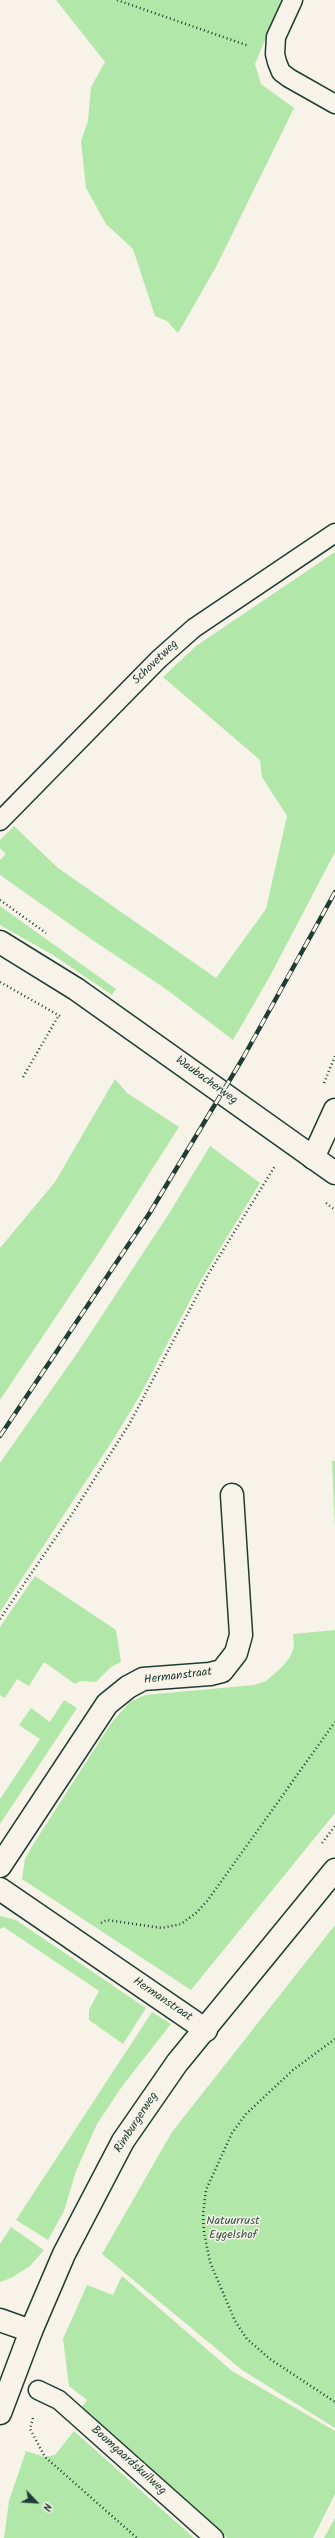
<!DOCTYPE html>
<html>
<head>
<meta charset="utf-8">
<style>
	body { margin:0 }
	#map { position:relative; width:335px; height:2538px; overflow:hidden; background:#f7f3e8; font-family:Kalam,sans-serif }
	canvas { display:block }
	.north { position:absolute; left:16px; top:2482px; width:40px; height:40px; -webkit-text-stroke:3px #f7f3e8; paint-order:stroke; rotate:115deg; font-size:11px; font-weight:700; line-height:16px; text-align:center; color:#1f3d34 }
	.north::after { content:''; display:block; margin:auto; width:14px; height:18px; background:#1f3d34; clip-path:polygon(50% 0,100% 100%,50% 72%,0 100%) }
</style>
</head>
<body>
<div id="map">
<canvas width="335" height="2538"></canvas>
<div class="north">N</div>
</div>
<script>
const c = document.querySelector('canvas').getContext('2d');
c.lineJoin = 'round';
function fill(path, color) { c.fillStyle = color; c.fill(path, 'evenodd'); }
const poly = rows => new Path2D(rows.map(r => 'M' + r).join(''));
function trace(path, color, width, dash) { c.strokeStyle = color; c.lineWidth = width; c.lineCap = dash ? 'butt' : 'round'; c.setLineDash(dash || []); c.stroke(path); }
function write(font, color, halo, rows, align = 'center') {
  c.font = font + ' Kalam,sans-serif'; c.lineWidth = 3; c.setLineDash([]); c.textBaseline = 'middle'; c.strokeStyle = halo; c.fillStyle = color; for (const [text, x, y, turn = 0] of rows) {
    c.save(); c.translate(x, y); c.rotate((+turn || 0) * Math.PI / 180); c.textAlign = isNaN(turn) ? turn : align; if (halo) c.strokeText(text, 0, 0); c.fillText(text, 0, 0); c.restore();
  }
}
const green = poly([
	[56,0,282,0,255,64,261,84,294,108,216,267,178,333,167,321,155,316,133,249,106,224,86,188,81,141,88,121,91,87,105,62],
	[335,552,335,852,270,976,233,1040,166,989,88,937,0,875,0,860,6,854,0,848,0,840,14,826,58,868,216,978,266,909,287,816,262,777,260,760,163,677,196,646],
	[0,906,116,989,112,995,53,955,0,925],
	[115,1079,127,1093,179,1127,98,1254,0,1400,0,1248,55,1182],
	[210,1146,260,1183,201,1280,139,1397,113,1440,0,1612,0,1463,80,1349,170,1212],
	[332,1461,335,1461,335,1529],
	[35,1576,116,1630,121,1662,111,1667,96,1682,80,1681,75,1684,44,1662,29,1686,17,1679,5,1698,0,1695,0,1627],
	[335,1630,335,1813,191,1990,22,1879,25,1859,34,1843,112,1722,130,1702,145,1695,254,1685,266,1681,282,1667,290,1657,294,1647,293,1634],
	[64,1700,77,1708,0,1824,0,1799,40,1739,19,1725,31,1708,50,1722],
	[0,1916,16,1920,146,2008,123,2044,89,2020,89,2010,99,1991,4,1927,0,1929],
	[335,1925,335,2428,242,2370,102,2254,172,2132],
	[152,2012,171,2024,123,2085,97,2124,76,2171,64,2211,48,2240,16,2220],
	[11,2227,44,2250,30,2266,11,2278,0,2282,0,2244],
	[122,2276,232,2371,335,2431,335,2494,313,2538,227,2538,81,2408,87,2400,69,2386,63,2339,87,2285,113,2295],
	[74,2431,194,2538,4,2538,9,2501,26,2451,45,2457,55,2455],
	[335,2518,335,2538,324,2538]
]);
const path = poly([
	[117,0,249,46],
	[0,900,46,933],
	[0,982,60,1016],
	[23,1077,59,1015],
	[324,1083,335,1056],
	[326,1203,335,1210],
	[0,1619,74,1511,130,1423,209,1273,275,1166],
	[322,1843,335,1826],
	[101,1923,107,1920,162,1928,181,1924,196,1913,208,1900,335,1722],
	[335,2039,293,2070,246,2114,232,2133,206,2190,203,2214,204,2232,210,2262,235,2321,247,2339,270,2359,335,2402],
	[33,2418,30,2429,45,2457,137,2538]
]);
const service = poly([
	[293,0,276,37,275,54,277,62,281,72,289,78,335,104],
	[0,821,159,659,194,628,335,533],
	[38,2390,59,2400,214,2538]
]);
const minor = poly([
	[313,1158,335,1110],
	[0,1866,107,1704,128,1687,143,1679,210,1674,222,1671,236,1653,241,1635,232,1495],
	[0,1889,206,2030],
	[0,2320,31,2331]
]);
const tertiary = poly([
	[0,942,76,989,335,1173],
	[0,2413,31,2331,64,2254,123,2141,177,2063,335,1870]
]);
const rail = poly([
	[0,1436,149,1214,243,1058,335,892]
]);
const streetNames = [
	["Schovetweg",156,663,-44],
	["Waubacherweg",206,1081,36],
	["Hermanstraat",178,1677,-7],
	["Hermanstraat",162,2000,34],
	["Rimburgerweg",137,2123,-57],
	["Boomgaardskuilweg",128,2461,42]
];
const parkNames = [
	["Natuurrust",233,2222],
	["Eygelshof",233,2236]
];
fill(green, '#b1e7a9');
trace(service, '#1f3d34', 21);
trace(minor, '#1f3d34', 25);
trace(tertiary, '#1f3d34', 25);
trace(path, '#1f3d34', 2.5, [1, 3]);
trace(service, '#f7f3e8', 18);
trace(minor, '#f7f3e8', 22);
trace(tertiary, '#f7f3e8', 22);
trace(rail, '#1f3d34', 4.5);
trace(rail, '#f7f3e8', 3, [9]);
write('12px', '#1f3d34', '#f7f3e8', streetNames);
write('12px', '#355646', '#f7f3e8', parkNames);
</script>
</body>
</html>
